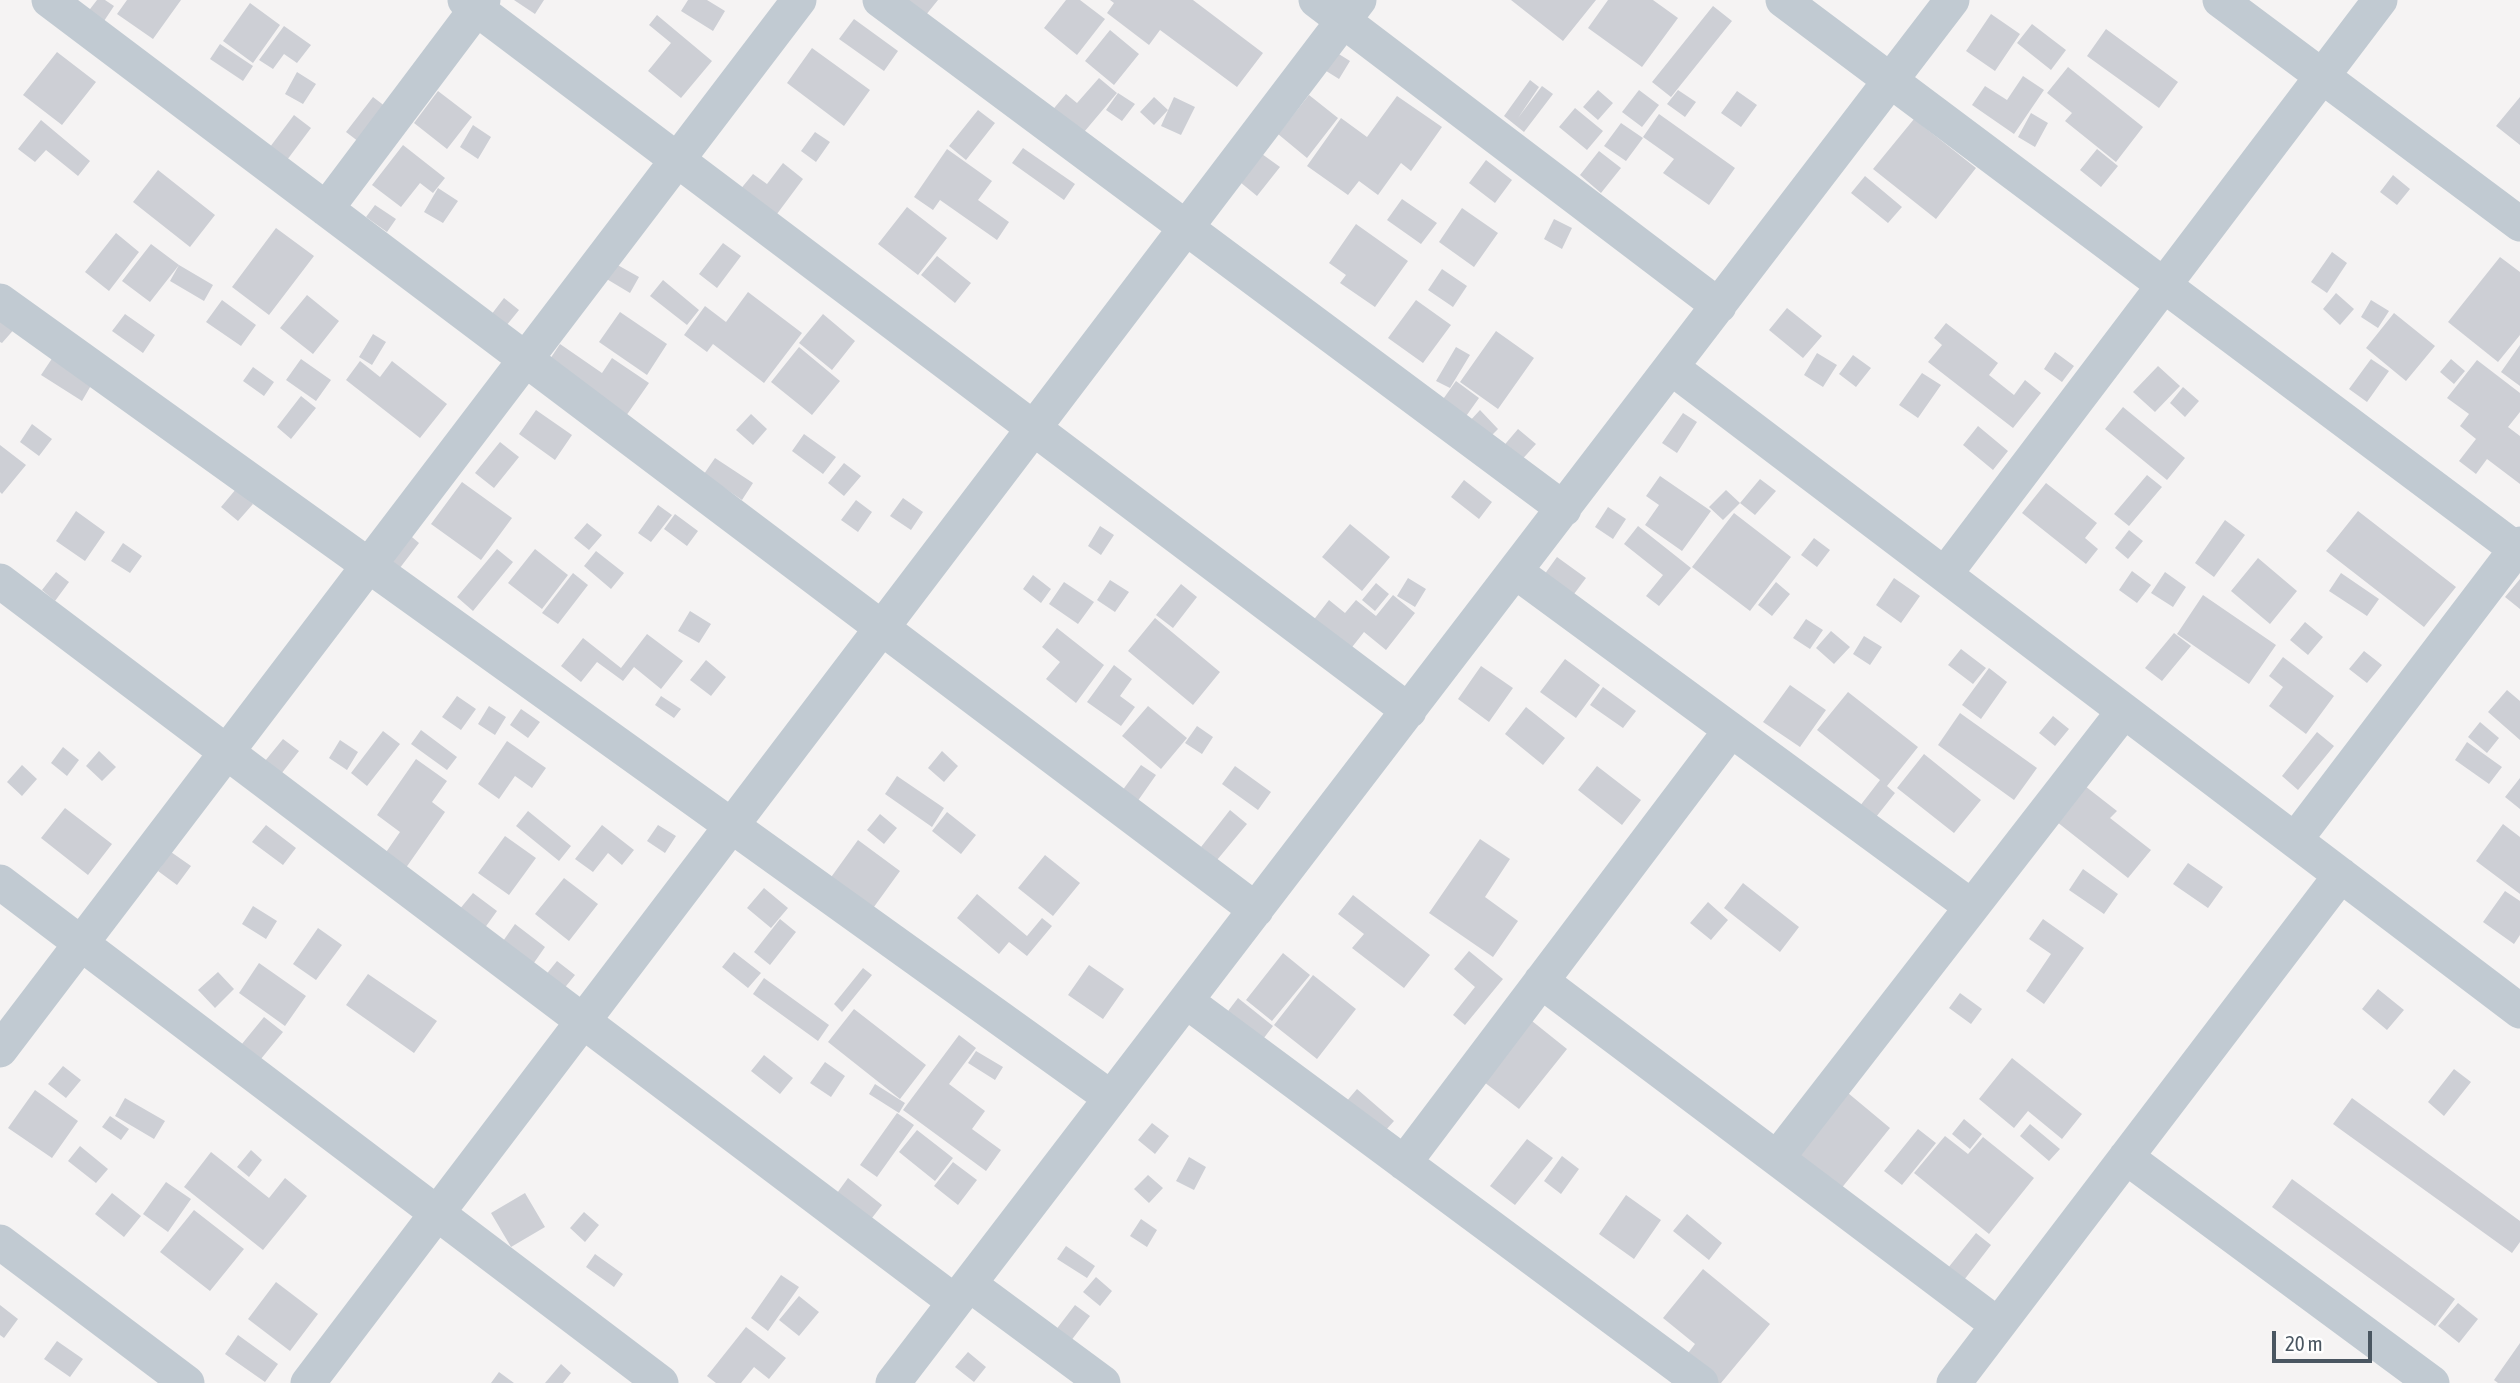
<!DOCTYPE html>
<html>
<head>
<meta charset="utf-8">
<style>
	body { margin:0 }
	#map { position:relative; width:2520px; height:1383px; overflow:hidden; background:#f5f3f3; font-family:"Asap Condensed",sans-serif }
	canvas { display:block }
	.scale { position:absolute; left:2272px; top:1331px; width:100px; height:32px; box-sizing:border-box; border:4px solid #4a5661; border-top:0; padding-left:9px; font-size:21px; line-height:24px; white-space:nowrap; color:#4a5661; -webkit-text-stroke:5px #fff; paint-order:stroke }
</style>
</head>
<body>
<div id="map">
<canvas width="2520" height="1383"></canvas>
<div class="scale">20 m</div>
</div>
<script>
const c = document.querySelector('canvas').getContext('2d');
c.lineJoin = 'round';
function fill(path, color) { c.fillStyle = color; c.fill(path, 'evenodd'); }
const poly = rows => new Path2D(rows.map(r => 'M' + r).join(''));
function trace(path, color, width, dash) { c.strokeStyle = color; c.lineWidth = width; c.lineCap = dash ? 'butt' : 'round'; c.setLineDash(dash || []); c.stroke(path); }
const building = poly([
	[97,0,105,0,114,6,102,24,87,13],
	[127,0,181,0,153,39,117,14],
	[514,0,544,0,535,14],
	[688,0,707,0,725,11,713,31,681,11],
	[883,0,938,0,917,26],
	[1066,0,1080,0,1105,19,1077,55,1044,28],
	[1110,0,1193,0,1263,53,1237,87,1160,30,1149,45,1107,13,1114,3],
	[1511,0,1596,0,1563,41],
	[1608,0,1653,0,1678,18,1642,67,1588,28],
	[250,3,280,25,253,63,223,41],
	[1713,6,1732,21,1671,97,1652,82],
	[1991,14,2020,34,1995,71,1966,51],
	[657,15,712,61,681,98,648,71,671,43,649,25],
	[854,19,898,51,884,71,839,39],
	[2032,24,2066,50,2051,70,2017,43],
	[284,26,311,45,297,63,284,54,273,69,259,60],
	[2106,29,2178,82,2159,108,2087,56],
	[1110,30,1139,54,1114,85,1085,61],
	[220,44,253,66,243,81,210,59],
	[812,48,870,90,844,126,787,83],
	[1334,51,1350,61,1339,79,1323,69],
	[57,52,96,82,62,125,23,95],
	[2068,67,2143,127,2116,162,2065,121,2072,113,2047,93],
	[297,72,316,84,303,104,285,94],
	[2023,76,2044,90,2014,134,1972,105,1985,86,2007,100],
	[1099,78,1117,93,1079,138,1050,113,1066,94,1077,103],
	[1530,80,1539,87,1518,118,1542,86,1553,94,1524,132,1504,116],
	[1598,90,1613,103,1598,120,1583,107],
	[1639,90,1659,105,1642,127,1622,112],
	[1678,90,1696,102,1685,117,1667,104],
	[438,91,472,117,447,149,414,123],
	[1737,91,1757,105,1741,127,1721,113],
	[1118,93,1135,104,1122,121,1106,110],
	[1309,95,1338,118,1307,158,1278,134],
	[1397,96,1442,127,1411,171,1401,163,1378,195,1359,181,1348,195,1307,166,1341,118,1367,137],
	[373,97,407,123,380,158,346,132],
	[1154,97,1168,110,1154,125,1140,112],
	[1174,97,1195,107,1181,135,1161,126],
	[2520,97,2520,145,2496,126],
	[1575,108,1603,131,1587,150,1559,127],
	[978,110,995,123,966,160,949,146],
	[2031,113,2048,123,2035,147,2018,137],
	[1659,114,1735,168,1709,205,1663,173,1674,159,1643,137],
	[294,115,311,128,287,160,270,147],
	[1914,119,1976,168,1936,219,1873,169],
	[41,120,90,161,78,176,46,150,35,162,18,149],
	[1621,123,1643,138,1626,161,1604,146],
	[473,125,491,137,478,159,460,147],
	[815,132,830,142,816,162,801,151],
	[403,145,445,178,433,193,420,183,401,207,372,185],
	[1023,148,1075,184,1064,200,1012,163],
	[947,149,992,181,978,200,1009,222,997,240,940,200,933,210,914,197],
	[2097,149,2118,166,2101,187,2080,170],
	[1599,151,1621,168,1601,193,1580,175],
	[1262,154,1280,167,1257,196,1240,182],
	[1486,160,1512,180,1495,203,1469,183],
	[783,163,803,179,774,218,739,191,753,174,767,184],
	[158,170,215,215,190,247,133,202],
	[2393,175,2410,189,2397,205,2380,192],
	[1865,176,1902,207,1888,223,1851,193],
	[438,188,458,201,443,223,424,212],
	[1402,199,1437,223,1421,244,1387,220],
	[375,205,396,219,387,232,366,217],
	[907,207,947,238,918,275,878,244],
	[1462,208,1498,233,1474,267,1439,242],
	[1554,219,1572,228,1562,249,1544,239],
	[1356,224,1408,261,1375,307,1340,283,1346,275,1329,263],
	[276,228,314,256,269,315,232,287],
	[116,233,139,252,109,291,85,272],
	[723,243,741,256,717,288,699,274],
	[151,244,179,265,150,302,122,281],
	[2332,252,2347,263,2327,293,2311,282],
	[937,256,971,283,955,303,921,275],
	[2500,257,2520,272,2520,335,2498,362,2448,322],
	[614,263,639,277,630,293,605,278],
	[179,265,213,285,204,301,170,281],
	[1442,269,1467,286,1453,307,1428,290],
	[663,280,699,310,687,325,650,296],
	[748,292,802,333,764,383,713,344,707,352,684,335,705,306,726,322],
	[2336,293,2354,309,2340,325,2323,309],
	[307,295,339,321,313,354,280,328],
	[504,298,519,310,506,326,491,315],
	[222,300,256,325,241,346,206,322],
	[1416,300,1451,325,1423,363,1388,338],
	[2371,300,2389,311,2378,328,2361,317],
	[1787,308,1822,336,1803,358,1769,330],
	[0,312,17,326,2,343,0,342],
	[620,312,667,344,647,375,599,342],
	[2394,313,2435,346,2406,381,2366,348],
	[125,314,155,335,143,353,112,331],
	[823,314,855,341,832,370,799,343],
	[1946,323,1998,363,1989,375,2014,395,2025,380,2041,393,2013,428,1928,362,1942,345,1934,338],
	[1496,331,1534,358,1498,409,1460,382],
	[373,334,386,342,372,365,359,357],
	[560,344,602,373,612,358,649,383,626,416,548,362],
	[2520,345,2520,386,2501,372],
	[799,347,840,381,812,415,771,382],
	[1456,347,1470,355,1450,388,1436,381],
	[2055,352,2074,366,2062,382,2044,369],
	[1817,353,1837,365,1823,387,1804,375],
	[1853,355,1871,368,1856,387,1839,374],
	[53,357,93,382,82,401,41,375],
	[301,359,331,380,316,401,286,380],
	[2371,359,2389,371,2367,402,2349,389],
	[2451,359,2465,371,2454,384,2440,372],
	[2477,360,2520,393,2520,412,2508,427,2520,436,2520,484,2487,459,2476,474,2459,461,2476,439,2460,426,2469,414,2447,398],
	[360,361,380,377,392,361,447,404,420,438,346,380],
	[2158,366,2180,386,2155,412,2133,392],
	[253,367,274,382,264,396,243,381],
	[1922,373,1941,385,1918,418,1899,405],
	[1456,381,1479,398,1464,419,1441,402],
	[2183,387,2199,401,2185,417,2170,403],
	[301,396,316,408,291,439,277,427],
	[2123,407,2185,458,2167,480,2105,429],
	[536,410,572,435,555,460,519,434],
	[1480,410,1498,429,1486,441,1468,423],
	[1683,413,1697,422,1677,453,1662,443],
	[751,414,767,429,753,445,736,430],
	[32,424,52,439,39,456,20,442],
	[1978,426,2008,451,1993,470,1963,445],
	[1518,429,1536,444,1518,464,1501,449],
	[804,434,836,457,823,474,792,451],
	[500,442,519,457,494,488,475,473],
	[0,445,26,465,2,494,0,492],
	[715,458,753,483,742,500,704,474],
	[844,463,861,476,844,496,828,483],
	[2147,475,2162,487,2129,526,2114,514],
	[1660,476,1711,511,1682,551,1645,525,1659,505,1646,496],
	[1760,479,1776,491,1755,515,1740,503],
	[1464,480,1492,502,1479,519,1451,497],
	[462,482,512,518,481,560,431,524],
	[2046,483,2097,523,2085,538,2098,549,2086,564,2022,513],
	[236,489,253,504,238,521,221,507],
	[1726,490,1740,503,1723,520,1709,507],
	[903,498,923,512,911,530,890,516],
	[856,500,872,512,858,532,841,520],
	[658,505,672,515,651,542,638,533],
	[1608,507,1626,519,1613,539,1595,527],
	[76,511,105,532,85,561,56,541],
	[2358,511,2456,587,2424,627,2326,551],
	[1734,513,1791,557,1750,611,1692,567],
	[675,514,698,531,687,546,664,529],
	[2225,520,2245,535,2214,577,2195,563],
	[587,523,602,535,589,550,574,538],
	[1350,524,1390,557,1362,591,1322,557],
	[1100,526,1114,535,1101,555,1088,546],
	[1638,526,1691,568,1659,606,1646,596,1663,575,1624,544],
	[2129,530,2143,541,2128,559,2115,548],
	[406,532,419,543,396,573,382,562],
	[1814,538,1830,550,1817,567,1801,555],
	[123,543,142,556,130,573,111,561],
	[497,549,513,562,473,611,457,597],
	[535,549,568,575,542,609,508,583],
	[596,551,624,573,611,589,584,566],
	[1557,557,1586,578,1559,614,1531,593],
	[2258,558,2297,591,2270,624,2231,591],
	[2132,571,2151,585,2137,603,2119,590],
	[56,572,69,582,55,601,42,590],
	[2165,572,2186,587,2173,607,2151,593],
	[573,573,588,585,558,624,542,613],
	[2341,573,2379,599,2367,616,2329,591],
	[1033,575,1051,589,1041,603,1023,589],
	[1408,578,1426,589,1415,607,1397,596],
	[1894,578,1920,596,1901,623,1876,605],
	[2520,579,2520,609,2505,597],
	[1110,580,1129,592,1115,612,1097,600],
	[1064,582,1094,602,1078,624,1049,604],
	[1776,582,1790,594,1772,616,1758,605],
	[1376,583,1389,594,1375,611,1362,600],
	[1181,584,1197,597,1173,628,1156,615],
	[1393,595,1415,613,1386,650,1364,632,1349,651,1312,622,1329,600,1345,613,1356,600,1376,616],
	[2203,595,2276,645,2249,684,2177,634],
	[690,611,711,624,699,643,678,631],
	[1155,618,1220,672,1193,705,1128,651],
	[1806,619,1823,630,1810,649,1793,638],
	[2305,622,2323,637,2308,655,2290,640],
	[1057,628,1104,665,1076,703,1046,679,1060,662,1042,647],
	[1831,631,1850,647,1834,664,1816,648],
	[2174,633,2191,646,2162,681,2145,668],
	[647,634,683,661,661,689,634,667,623,681,597,662,581,682,561,666,583,638,621,668],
	[1864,636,1882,647,1870,665,1853,654],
	[1961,649,1986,668,1973,684,1948,665],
	[2364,651,2382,665,2367,683,2349,669],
	[2283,657,2334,696,2306,734,2269,706,2283,687,2269,676],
	[1565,659,1600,685,1576,718,1540,692],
	[706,660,726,677,711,696,690,680],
	[1114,665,1132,679,1120,696,1135,707,1121,726,1087,702],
	[1481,666,1513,688,1489,722,1458,699],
	[1989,668,2007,682,1981,719,1962,705],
	[1790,685,1826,710,1800,747,1763,722],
	[1603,687,1636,711,1623,728,1590,705],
	[2507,690,2520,701,2520,740,2488,712],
	[1848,692,1918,747,1887,786,1895,793,1861,836,1846,824,1880,780,1817,730],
	[457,696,476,709,461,730,442,717],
	[661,696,681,709,674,718,655,705],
	[489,706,506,717,495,735,478,724],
	[1148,706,1187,738,1161,769,1122,736],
	[1526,707,1565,738,1543,765,1505,734],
	[521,709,540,722,528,738,510,725],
	[1960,713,2037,768,2014,800,1938,745],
	[2053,716,2069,729,2055,746,2039,733],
	[2480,722,2499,738,2487,753,2468,737],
	[1197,726,1213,737,1202,754,1185,743],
	[421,730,457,757,447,770,411,744],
	[383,731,400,744,367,786,351,773],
	[2317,732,2334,746,2298,790,2282,776],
	[283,739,299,751,281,774,265,761],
	[340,740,358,752,347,770,329,758],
	[507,741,546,768,532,788,515,776,499,799,478,784],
	[2467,742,2502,767,2489,784,2455,760],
	[63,747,79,760,67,776,51,763],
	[99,751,116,767,102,781,86,766],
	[942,751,958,766,944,782,928,768],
	[1924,754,1981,800,1954,833,1897,788],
	[416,759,447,781,432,802,445,812,403,872,382,858,400,832,377,815],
	[22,765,37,779,22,796,7,782],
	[1141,765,1156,775,1137,802,1122,791],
	[1235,766,1271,792,1258,810,1222,784],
	[1597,766,1641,800,1622,825,1578,790],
	[897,776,944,808,932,827,885,794],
	[2520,778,2520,809,2505,797],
	[2085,786,2117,811,2110,818,2151,850,2128,878,2057,822],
	[65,808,112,844,88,875,41,838],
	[1230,810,1247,824,1217,860,1201,847],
	[528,811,571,846,559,861,516,826],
	[947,812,976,835,961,854,932,831],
	[880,814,897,828,884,844,867,830],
	[2503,824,2520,837,2520,894,2476,861],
	[266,825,296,848,283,865,252,842],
	[602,825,634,850,622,865,608,853,593,872,575,859],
	[658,825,676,836,665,853,647,841],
	[505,836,536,858,509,895,478,873],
	[1480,839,1510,859,1485,897,1518,921,1493,957,1429,913],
	[858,840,900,871,871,911,829,880],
	[171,852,191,866,177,885,158,871],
	[1045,855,1080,883,1053,916,1018,888],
	[2188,863,2223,887,2208,908,2173,884],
	[2083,869,2118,894,2104,914,2069,890],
	[564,878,598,904,569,941,535,914],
	[1743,883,1799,927,1780,952,1724,908],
	[764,888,788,908,771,928,747,908],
	[2505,891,2520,901,2520,935,2514,944,2483,922],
	[473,893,497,911,484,929,459,910],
	[977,894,1027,936,1042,918,1052,926,1027,956,1009,942,999,954,957,918],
	[1353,895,1430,955,1404,988,1352,948,1364,934,1338,914],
	[1708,902,1728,920,1711,940,1690,923],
	[253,906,277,921,266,939,242,924],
	[780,919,796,932,770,965,754,952],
	[2043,919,2084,948,2044,1004,2026,991,2051,954,2029,939],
	[515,924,545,947,531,967,501,944],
	[318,928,342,945,316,980,293,964],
	[1469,951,1503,979,1465,1025,1453,1015,1475,987,1454,969],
	[734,952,761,973,748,988,722,967],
	[1283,953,1310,975,1272,1021,1246,1000],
	[557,961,575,975,554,1001,536,987],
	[259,963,306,996,285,1026,239,993],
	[1089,965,1124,989,1103,1019,1068,995],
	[863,968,872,975,842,1012,834,1004],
	[218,972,234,989,215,1008,198,990],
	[368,974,437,1021,414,1053,346,1005],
	[1313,975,1356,1009,1317,1059,1274,1025],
	[764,978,829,1025,818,1041,753,994],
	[2378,989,2404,1010,2387,1030,2362,1009],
	[1960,993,1982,1009,1971,1024,1949,1008],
	[1238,998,1273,1026,1257,1047,1212,1032],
	[854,1009,926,1065,900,1099,828,1042],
	[264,1017,283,1032,256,1065,237,1050],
	[1532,1021,1567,1049,1519,1109,1484,1082],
	[959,1035,976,1048,949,1084,985,1111,972,1129,1001,1150,986,1171,903,1110],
	[976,1051,1003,1067,995,1080,968,1063],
	[764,1055,793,1078,780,1094,751,1071],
	[2012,1058,2082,1114,2062,1139,2028,1111,2014,1128,1979,1099],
	[825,1062,845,1076,831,1097,810,1083],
	[63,1066,81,1080,66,1098,48,1084],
	[2454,1069,2471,1082,2444,1116,2428,1102],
	[875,1084,905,1103,899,1113,869,1094],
	[1357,1089,1394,1121,1377,1140,1340,1109],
	[35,1090,78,1121,52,1158,8,1128],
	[1848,1093,1890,1128,1840,1190,1797,1155],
	[125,1098,165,1121,154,1139,115,1116],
	[2352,1098,2520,1221,2520,1242,2512,1253,2333,1124],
	[897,1113,914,1125,877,1177,860,1165],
	[110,1116,129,1129,121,1140,102,1127],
	[1964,1119,1982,1134,1970,1149,1952,1134],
	[1152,1123,1169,1136,1155,1154,1138,1140],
	[2030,1124,2060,1149,2049,1161,2020,1136],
	[1918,1129,1936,1143,1902,1185,1884,1171],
	[917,1130,953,1158,935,1181,899,1152],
	[1945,1136,1968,1154,1983,1137,2034,1178,1989,1234,1914,1173],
	[1527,1139,1553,1158,1515,1205,1490,1186],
	[80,1146,108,1169,96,1183,68,1161],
	[251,1150,262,1160,249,1177,237,1167],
	[211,1152,269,1198,285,1178,307,1196,263,1250,184,1187],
	[1562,1156,1579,1169,1561,1194,1544,1181],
	[1189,1157,1206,1167,1194,1190,1176,1181],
	[953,1162,977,1180,958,1205,934,1186],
	[1148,1175,1163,1188,1149,1203,1134,1189],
	[848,1178,882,1205,865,1227,832,1200],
	[2292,1179,2455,1299,2435,1326,2272,1207],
	[166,1182,191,1199,168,1232,143,1214],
	[112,1193,141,1216,124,1237,95,1214],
	[525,1193,545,1227,511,1247,491,1213],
	[1626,1195,1661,1220,1634,1259,1599,1234],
	[194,1210,244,1249,210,1291,160,1252],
	[584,1212,599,1225,585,1242,570,1228],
	[1687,1214,1722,1243,1709,1260,1673,1231],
	[1141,1219,1157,1230,1147,1247,1130,1236],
	[1976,1233,1991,1245,1964,1280,1948,1268],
	[1066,1246,1095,1266,1087,1278,1057,1259],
	[595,1254,623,1274,614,1287,586,1267],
	[1703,1269,1770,1324,1721,1383,1711,1383,1683,1360,1695,1344,1663,1318],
	[781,1275,799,1287,768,1331,751,1318],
	[1096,1277,1112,1291,1100,1306,1083,1292],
	[276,1282,318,1314,290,1351,248,1319],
	[799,1296,819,1312,799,1336,779,1320],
	[2458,1303,2478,1319,2459,1343,2438,1326],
	[0,1305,18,1319,4,1338,0,1335],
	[1075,1305,1090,1316,1070,1342,1055,1331],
	[746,1327,786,1358,769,1379,754,1367,741,1383,716,1383,707,1376],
	[238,1335,278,1364,265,1382,225,1354],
	[57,1341,83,1359,70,1377,44,1359],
	[2520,1343,2520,1383,2498,1383,2494,1380],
	[968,1352,986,1367,974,1382,955,1367],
	[561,1364,571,1373,563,1383,545,1383],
	[499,1372,514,1383,491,1383]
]);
const street = poly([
	[49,0,1256,910],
	[465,0,1409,711],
	[880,0,1564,509],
	[1316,0,1719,306],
	[1783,0,2520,552],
	[2220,0,2520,224],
	[326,209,483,0],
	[0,301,1111,1098],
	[1672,368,2520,1011],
	[1516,572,1972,907],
	[1945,574,2380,0],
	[0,581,955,1302],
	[2295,840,2520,544],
	[0,882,661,1383],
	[1541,981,1998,1325],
	[1186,1001,1701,1383],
	[0,1050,799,0],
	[2126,1157,2432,1383],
	[1777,1158,2124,711],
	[1404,1163,1731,730],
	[0,1242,187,1383],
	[969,1284,1103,1383],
	[308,1383,1359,0],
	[893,1383,1952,0],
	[1954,1383,2341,875]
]);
fill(building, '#cdcfd5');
trace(street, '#c1cad2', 35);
</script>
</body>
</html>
